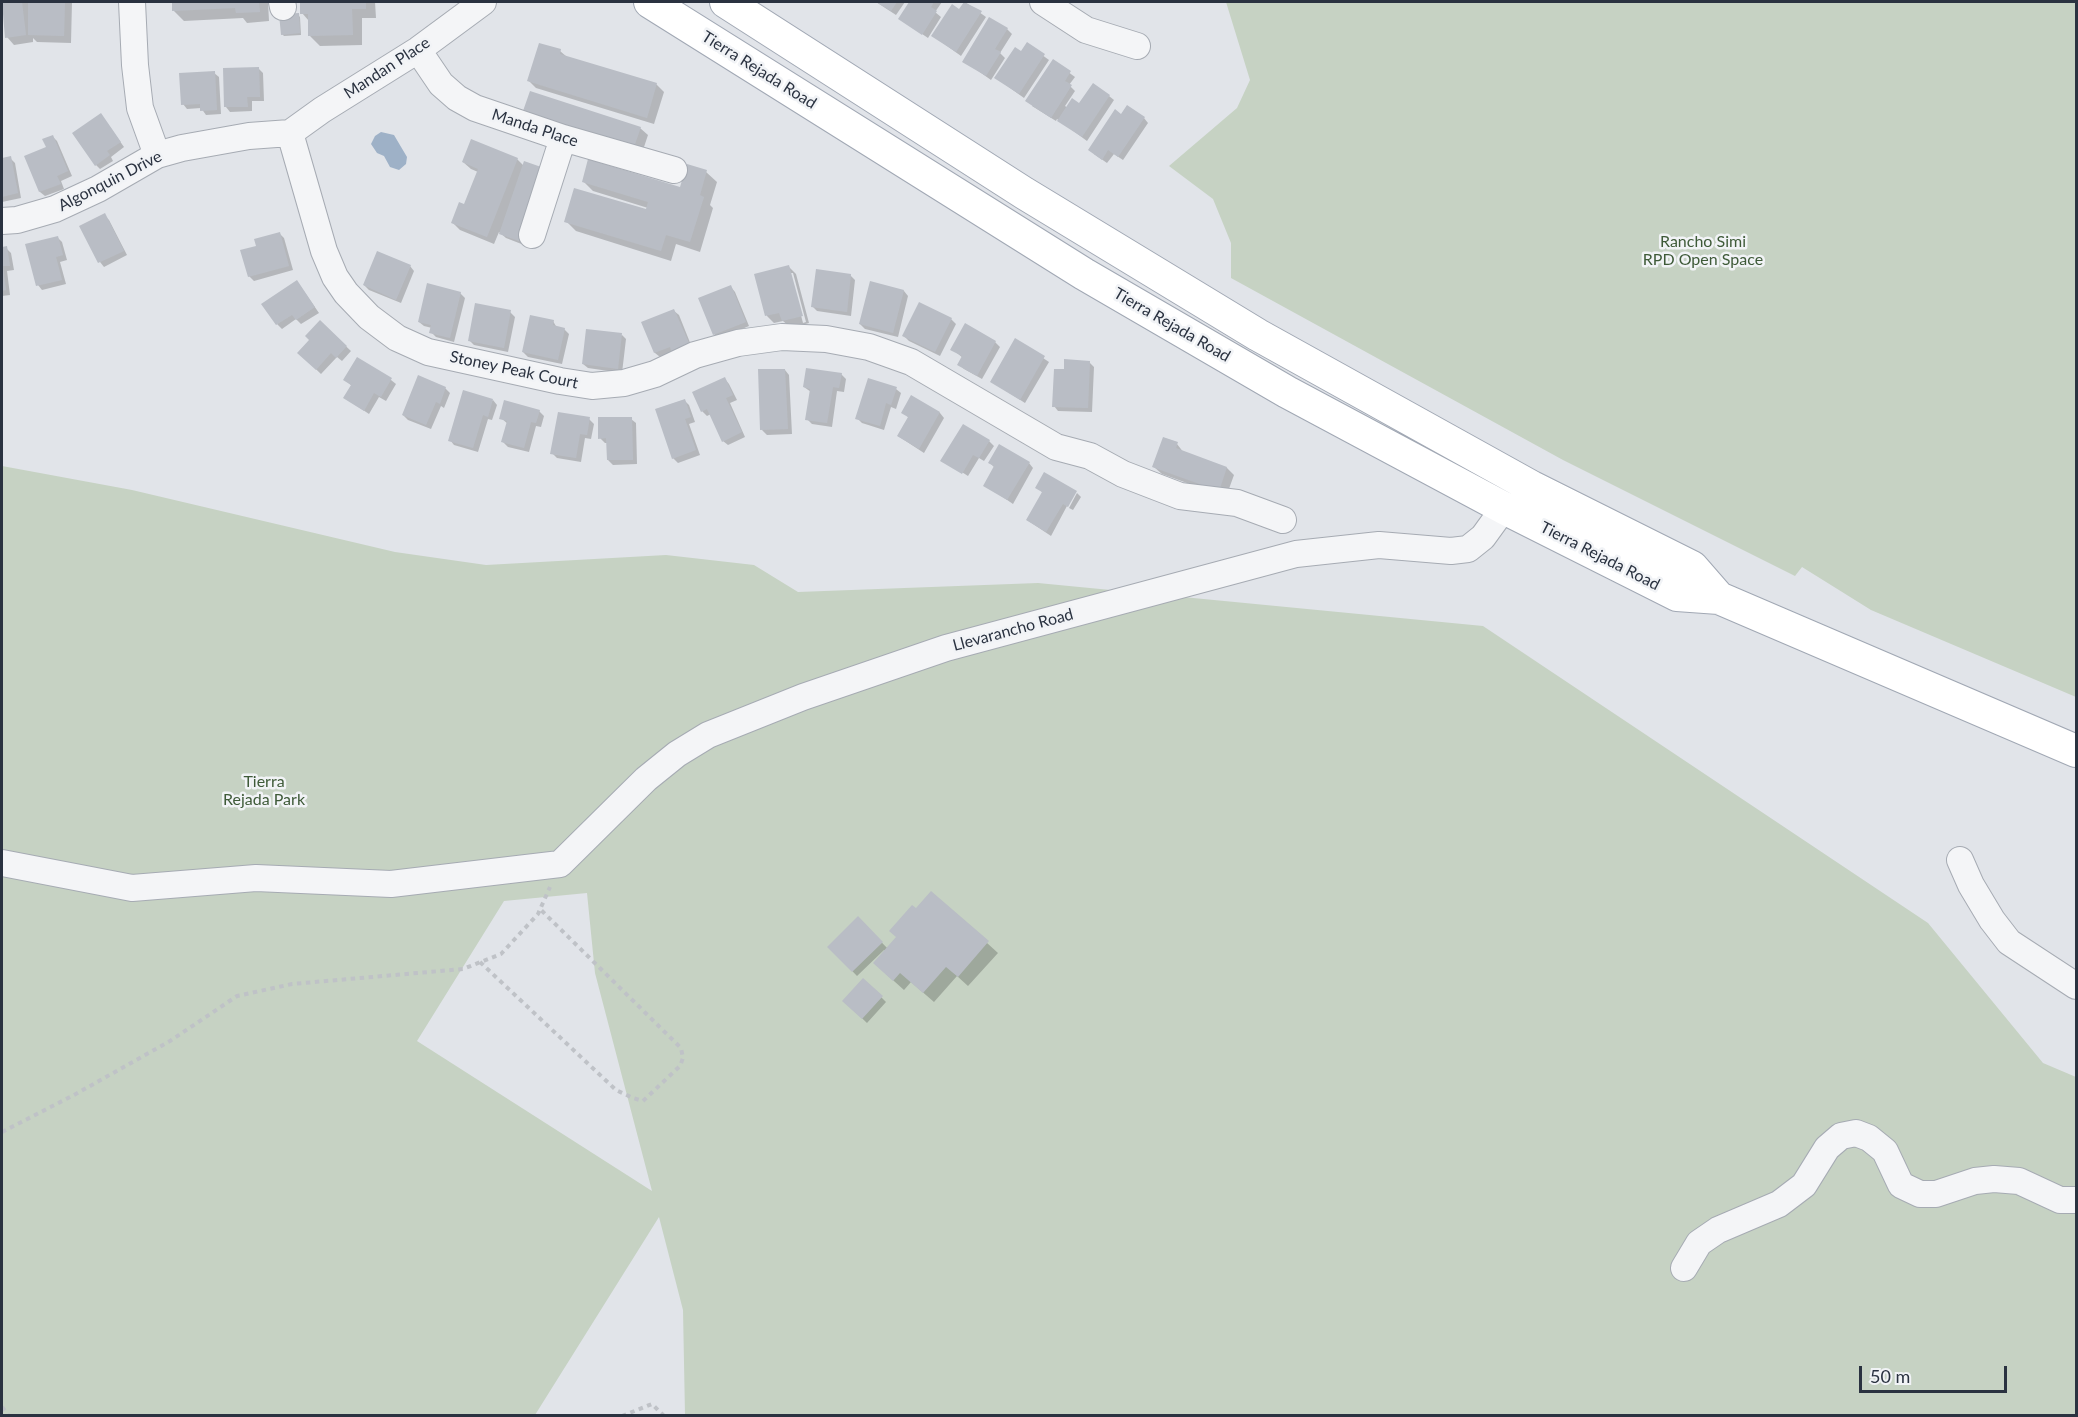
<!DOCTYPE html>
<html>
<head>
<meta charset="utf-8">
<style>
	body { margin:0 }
	#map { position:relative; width:2078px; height:1417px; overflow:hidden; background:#e1e4e9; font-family:Lato,sans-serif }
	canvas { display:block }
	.frame { position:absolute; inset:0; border:3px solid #2a3240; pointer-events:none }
	.scale { position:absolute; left:1859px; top:1366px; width:148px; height:27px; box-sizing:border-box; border:3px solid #2a3240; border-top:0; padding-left:8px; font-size:18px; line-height:21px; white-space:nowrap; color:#2a3240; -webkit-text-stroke:4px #f1f3f6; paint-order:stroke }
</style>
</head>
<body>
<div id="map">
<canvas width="2078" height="1417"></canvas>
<div class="frame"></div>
<div class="scale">50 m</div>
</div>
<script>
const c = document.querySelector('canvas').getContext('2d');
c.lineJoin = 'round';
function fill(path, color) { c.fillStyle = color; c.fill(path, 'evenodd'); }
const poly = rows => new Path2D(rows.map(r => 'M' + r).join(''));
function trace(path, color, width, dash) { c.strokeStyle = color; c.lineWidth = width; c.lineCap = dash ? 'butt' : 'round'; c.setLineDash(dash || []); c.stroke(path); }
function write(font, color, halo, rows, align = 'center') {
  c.font = font + ' Lato,sans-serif'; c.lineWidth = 5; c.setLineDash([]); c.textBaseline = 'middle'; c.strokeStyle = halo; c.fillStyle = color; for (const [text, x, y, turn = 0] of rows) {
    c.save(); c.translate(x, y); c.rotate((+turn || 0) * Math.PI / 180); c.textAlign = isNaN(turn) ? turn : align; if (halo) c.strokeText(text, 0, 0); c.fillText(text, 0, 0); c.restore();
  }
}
const green = poly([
	[1226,2,2076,2,2076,697,1871,610,1802,567,1795,576,1563,460,1231,278,1231,243,1213,199,1169,166,1237,108,1250,80],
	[2,466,132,490,395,552,486,565,666,555,754,565,798,592,1038,583,1483,626,1928,923,2043,1063,2076,1077,2076,1415,685,1415,683,1310,659,1217,535,1415,2,1415],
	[587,893,595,973,652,1191,417,1041,504,901]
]);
const water = poly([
	[381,132,394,135,407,157,406,164,399,170,390,167,384,156,377,153,371,144,375,136]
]);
const shadow = poly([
	[2,2,72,2,71,43,37,42,33,38,33,42,14,45,7,37],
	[173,2,268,2,269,21,247,23,243,18,184,21,173,10],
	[302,2,375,2,376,18,362,18,362,45,320,46,310,36,309,21,302,13],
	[876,2,905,2,896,15],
	[911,2,942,2,935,12,941,17,928,38,900,19],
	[965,2,986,17,961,56,933,36,959,11],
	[298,15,300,17,301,35,284,36,282,34],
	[1007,29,1012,34,1000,53,1005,58,991,80,964,61],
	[1027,44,1049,60,1024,98,996,78,1021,53],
	[560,51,567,57,656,84,664,92,654,124,536,88,529,81],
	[1053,61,1075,77,1069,85,1075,91,1065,106,1068,108,1109,96,1114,100,1087,141,1057,119,1056,121,1032,106],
	[258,68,263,73,264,101,252,101,252,111,230,112,226,107],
	[214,73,219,77,221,114,206,115,201,108,187,109,183,104],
	[525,111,640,128,648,135,642,153,532,118],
	[1122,116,1144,118,1148,123,1123,160,1114,154,1107,163,1094,154],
	[105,120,124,147,111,157,113,161,100,169,96,165],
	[53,137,57,141,72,176,61,181,64,189,45,196,40,192,26,157,48,148],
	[10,158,15,163,21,198,2,202,2,160],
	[517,159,524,166,548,174,524,245,506,238,499,232,494,244,460,230,453,223,465,206,478,172,471,169,463,162],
	[706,172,717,182,710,205,713,208,700,252,676,244,671,261,576,231,566,221,647,211,648,208,593,191,583,181,681,189],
	[104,215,109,220,127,255,104,267,100,262,81,227],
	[279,233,284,238,293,270,254,281,249,276,258,247],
	[58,238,62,242,67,260,60,262,66,284,42,290,38,285],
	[6,248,11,253,14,270,7,271,10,295,2,296,2,249],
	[410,266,414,271,401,303,369,290,364,285],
	[788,266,796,274,809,323,791,328,783,321,774,323,767,316,756,275],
	[790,273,793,273,806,322,803,323],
	[850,275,855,280,851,316,817,311,813,307],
	[871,283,904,291,908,296,898,337,865,329,860,324],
	[301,287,319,313,301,324,296,319,282,329,277,324],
	[731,287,735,292,749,326,719,339,714,334],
	[460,293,465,298,454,342,436,337,431,332,432,328,424,326,419,322],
	[674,311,679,315,693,350,673,352,660,357,655,353,643,323],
	[510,312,515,317,508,352,474,345,469,340],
	[951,319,956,324,940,356,909,341,904,336],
	[553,321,557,328,564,329,569,334,562,364,528,357,523,352],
	[320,322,351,351,342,361,337,357,321,374,299,353,311,340],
	[965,325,995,342,1000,347,982,379,964,369,959,364,963,358,952,349],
	[622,335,626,339,622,373,588,368,583,364],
	[1016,340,1049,362,1025,403,992,382],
	[1089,362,1094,367,1092,412,1058,411,1054,406],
	[785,370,789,375,792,434,767,435,762,430],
	[841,374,846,379,844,392,837,391,832,427,812,424,807,419,811,392,804,387],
	[725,379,729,384,737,400,730,403,745,437,728,445,723,441,711,414,707,416,702,411],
	[345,380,391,380,396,384,386,401,379,397,369,414,345,398,352,386],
	[445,388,450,393,444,408,441,406,431,429,408,420,403,415],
	[896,389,901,393,896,409,891,407,884,430,862,423,857,418],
	[912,397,940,413,944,418,924,453,898,436,909,418,903,412],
	[493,400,497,405,492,420,488,419,478,452,454,445,450,440],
	[684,400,689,405,695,422,689,424,700,455,678,463,673,458],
	[539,411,544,416,541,427,536,426,529,452,508,447,503,442,508,424,501,418],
	[589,419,594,424,591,439,585,438,581,462,557,458,552,453],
	[631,419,636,423,637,464,613,465,608,460,608,443,605,443,600,438],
	[989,441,994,446,984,461,979,458,968,476,946,462],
	[1177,444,1184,453,1227,468,1234,475,1226,497,1162,474,1154,467],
	[990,463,1029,463,1033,468,1013,504,985,485,995,468],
	[1037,487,1075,491,1051,536,1027,520,1043,493],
	[1077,493,1081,497,1073,510,1069,508],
	[932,893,998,953,968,986,957,976,934,1002,911,982,904,990,885,973,886,951,884,950,857,976,829,947,858,918,888,949,916,910],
	[864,980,886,1002,867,1023,844,1001]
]);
const building = poly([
	[2,2,22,2,26,35,5,38],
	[28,2,65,2,64,36,28,35],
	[172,2,259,2,260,12,236,13,235,8,172,11],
	[300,2,366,2,366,9,352,9,353,35,308,36,308,14,300,14],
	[876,2,897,2,891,11],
	[909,2,934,2,931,7,937,11,922,35,898,19],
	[964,2,982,11,956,52,931,36,952,4,959,9],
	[299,13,300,33,281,35,279,14],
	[989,17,1008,28,995,49,1001,52,986,76,962,62],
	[1027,42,1045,54,1019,94,994,78,1015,47,1021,51],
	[539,43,561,49,560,54,657,83,647,118,527,81],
	[1053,59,1071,71,1065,81,1072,85,1051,118,1025,101],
	[259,67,260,97,247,97,248,107,224,107,223,68],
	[215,71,217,110,200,111,200,104,181,105,179,73],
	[1093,83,1110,95,1082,137,1057,121,1072,98,1079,103],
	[530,91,641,127,634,147,523,111],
	[1127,105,1145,117,1118,157,1108,150,1102,160,1088,150,1115,109,1121,114],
	[101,113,121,142,107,151,110,155,95,166,72,133],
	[53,135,68,171,57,176,61,184,39,192,24,156,46,147,42,139],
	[471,139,518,158,487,237,451,223,459,202,464,204,478,169,462,162],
	[11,156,18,193,2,197,2,158],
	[588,159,680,187,687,164,707,170,700,195,704,197,690,242,666,235,661,251,564,222,574,188,646,209,648,202,582,182],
	[524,161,544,168,519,241,499,234],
	[105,213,124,251,98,263,79,226],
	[280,232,289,266,248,277,240,250,256,246,254,239],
	[58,236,63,255,56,257,62,280,36,286,25,244],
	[7,246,10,266,3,266,6,290,2,291,2,247],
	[377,251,411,265,396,300,363,285],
	[789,265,803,316,782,321,779,313,765,316,754,274],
	[816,269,851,274,847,312,811,307],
	[297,280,315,307,296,320,292,315,276,325,261,304],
	[870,281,904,290,893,333,859,324],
	[427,283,461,292,450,338,429,333,431,325,418,322],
	[731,285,746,322,713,335,698,298],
	[919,302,952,318,935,352,902,336],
	[475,303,511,310,504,348,468,341],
	[674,309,690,345,672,353,670,347,654,353,641,322],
	[530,315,554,320,553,325,565,328,558,360,522,352],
	[320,320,347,346,336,358,331,353,316,370,297,353,309,340,305,336],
	[965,323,996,341,977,376,957,365,962,356,950,350],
	[586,329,622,333,618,369,582,364],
	[1015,338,1045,356,1020,400,990,382],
	[357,357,392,378,381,397,374,393,364,411,343,398,351,385,343,380],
	[1064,359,1090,361,1088,408,1052,407,1054,369,1064,369],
	[806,368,842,373,839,388,833,387,827,423,805,420,810,389,803,387],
	[758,369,785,369,788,429,760,430],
	[418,375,446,387,440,404,436,402,426,425,402,415],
	[725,377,733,395,726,398,742,432,722,442,707,409,701,412,692,392],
	[868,378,897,387,891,405,886,403,880,426,855,419],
	[463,390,493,399,488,417,483,415,473,448,448,441],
	[911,395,940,412,919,449,897,436,908,417,901,413],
	[685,399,691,417,685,419,696,450,672,459,655,409],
	[504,400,540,410,536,423,531,422,524,448,501,442,507,421,499,419],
	[558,412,590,417,587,435,580,434,576,458,550,454],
	[598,417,632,417,633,460,607,460,606,438,598,439],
	[963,424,990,440,979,458,973,455,962,474,940,461],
	[1163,437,1178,442,1176,448,1227,467,1219,491,1152,467],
	[999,444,1030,462,1007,500,983,486,994,466,988,463],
	[1044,472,1077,491,1068,507,1063,504,1046,532,1026,520,1042,492,1035,488],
	[931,891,989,941,958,977,946,967,923,993,900,973,893,981,873,963,896,937,889,931,912,905,916,908],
	[858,916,883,942,852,972,827,947],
	[863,978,883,996,862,1019,842,1001]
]);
const path = poly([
	[480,962,616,1090,633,1098,643,1101,680,1066,683,1058,681,1048,540,909],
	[2,1132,74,1095,170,1041,237,996,292,984,463,969,501,954,538,914,550,887],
	[2,1407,9,1416],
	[622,1416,652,1404,664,1416]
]);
const minor = poly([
	[132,2,135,65,140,108,157,155],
	[282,2,283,7],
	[1043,2,1086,30,1137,46],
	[418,50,441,84,457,98,475,108,563,138,674,170],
	[290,133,324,251,335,277,346,293,369,317,397,338,428,352,560,381,592,386,624,383,655,374,695,355,738,343,782,337,826,339,869,347,911,362,1056,447,1090,456,1123,474,1180,496,1237,503,1283,520],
	[290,133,322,110,418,50,483,2],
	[2,221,17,220,55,209,98,189,157,155,182,148,249,136,290,133],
	[532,235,563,138],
	[1960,860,1971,885,1992,920,2009,942,2076,986],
	[2,863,132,888,256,878,391,884,560,864,646,779,677,754,708,735,803,697,946,648,1296,554,1379,545,1451,551,1468,549,1483,537,1504,508],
	[1684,1268,1699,1243,1718,1230,1779,1204,1804,1185,1827,1148,1841,1136,1856,1133,1869,1138,1885,1151,1901,1185,1920,1194,1936,1194,1975,1181,1994,1179,2019,1181,2060,1200,2076,1200]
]);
const major = poly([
	[650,2,1084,274,1287,392,1504,508,1677,595,1719,598,2076,751],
	[726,2,1024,193,1258,335,1532,487,1692,567,1719,598]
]);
const streetNames = [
	["Mandan Place",387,68,-33],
	["Tierra Rejada Road",759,70,32],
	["Manda Place",535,128,18],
	["Algonquin Drive",110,181,-27],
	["Tierra Rejada Road",1172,325,30],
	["Stoney Peak Court",514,370,12],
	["Tierra Rejada Road",1600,556,27],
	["Llevarancho Road",1013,630,-15]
];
const parkNames = [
	["Rancho Simi",1703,242],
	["RPD Open Space",1703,260],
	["Tierra",264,782],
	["Rejada Park",264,800]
];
fill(green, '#c6d2c3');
fill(water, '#9eb1c7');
fill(shadow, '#0003');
fill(building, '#b9bdc5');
trace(minor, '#a6abb3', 28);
trace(major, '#a1a8b4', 34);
trace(path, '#bfc2c7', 4, [4.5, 4.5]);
trace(minor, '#f4f5f7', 26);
trace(major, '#fff', 32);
write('16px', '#2a3240', '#f1f3f6', streetNames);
write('16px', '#3e5a38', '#f1f3f6', parkNames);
</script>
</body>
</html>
